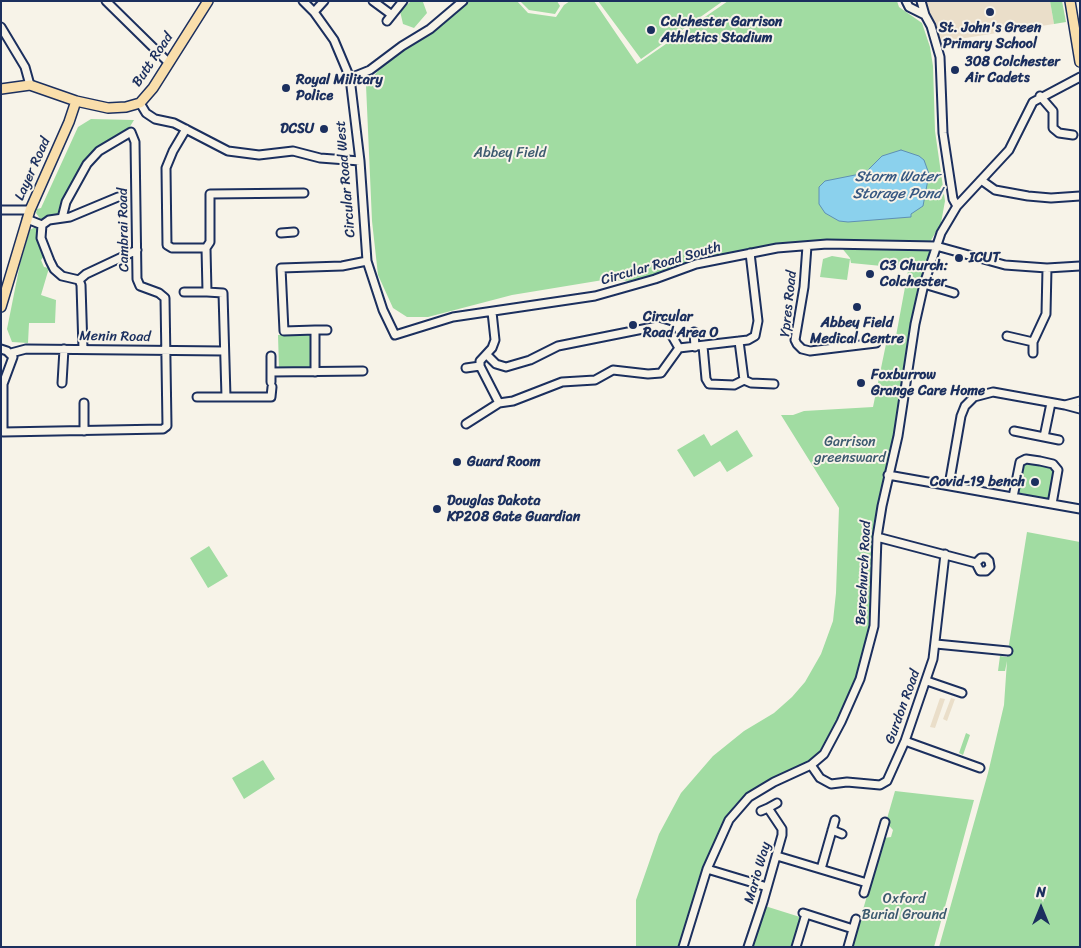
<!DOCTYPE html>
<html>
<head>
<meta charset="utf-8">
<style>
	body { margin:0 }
	#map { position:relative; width:1081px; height:948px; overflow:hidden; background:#f7f3e8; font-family:Sriracha,sans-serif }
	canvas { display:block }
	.frame { position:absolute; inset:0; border:2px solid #1b2f5e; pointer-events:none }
	.north { position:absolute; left:1016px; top:883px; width:50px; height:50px; -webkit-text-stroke:4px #f7f3e8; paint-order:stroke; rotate:0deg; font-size:14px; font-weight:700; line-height:20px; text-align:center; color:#1b2f5e }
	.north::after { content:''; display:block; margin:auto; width:18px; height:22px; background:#1b2f5e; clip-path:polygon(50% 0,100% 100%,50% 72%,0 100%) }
</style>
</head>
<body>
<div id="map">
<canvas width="1081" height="948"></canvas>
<div class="frame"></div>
<div class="north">N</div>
</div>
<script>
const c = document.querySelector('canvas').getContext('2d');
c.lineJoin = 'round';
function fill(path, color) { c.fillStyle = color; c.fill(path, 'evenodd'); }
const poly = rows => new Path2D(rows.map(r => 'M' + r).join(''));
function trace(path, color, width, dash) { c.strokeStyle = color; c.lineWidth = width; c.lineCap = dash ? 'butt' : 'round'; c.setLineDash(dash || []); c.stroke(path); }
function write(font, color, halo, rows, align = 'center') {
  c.font = font + ' Sriracha,sans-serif'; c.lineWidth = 4; c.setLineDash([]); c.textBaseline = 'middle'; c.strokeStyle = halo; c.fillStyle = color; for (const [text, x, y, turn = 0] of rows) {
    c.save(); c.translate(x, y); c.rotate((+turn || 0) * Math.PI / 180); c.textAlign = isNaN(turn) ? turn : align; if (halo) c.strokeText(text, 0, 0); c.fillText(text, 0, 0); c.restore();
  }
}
const built = poly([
	[924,1,1050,1,1054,24,940,42],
	[940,698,945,699,935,728,930,727],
	[951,698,955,699,947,721,943,719]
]);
const green = poly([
	[462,1,517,1,528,13,556,17,564,5,570,1,594,1,637,64,728,1,897,1,899,7,922,23,930,47,933,66,935,131,945,201,941,223,930,242,819,240,768,246,692,262,635,281,603,280,512,295,428,317,407,317,393,308,378,275,372,221,366,85,394,52],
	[520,1,557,1,560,6,555,14,529,10],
	[598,1,723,1,641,59],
	[1050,1,1062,1,1066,22,1054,24],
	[410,2,423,2,427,13,414,28,403,24,400,11],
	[91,119,134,120,126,133,94,151,77,173,58,215,46,221,41,220,36,213,37,209,41,208,78,127],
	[35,227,39,228,45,255,41,260,44,267,49,268,41,295,56,300,55,323,29,323,28,343,12,342,7,329,20,264,30,230],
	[841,247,932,248,886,475,873,626,865,659,853,689,819,753,811,761,774,777,748,793,734,806,725,821,702,871,678,947,636,947,636,900,659,834,681,793,713,756,744,731,774,713,792,697,805,682,821,654,833,621,836,593,839,508,781,415,793,415,804,411,873,407,886,344,896,336,908,271,892,267,851,263,850,258],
	[832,256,850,259,847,280,820,277,823,259],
	[278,335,312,335,312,369,279,369],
	[737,430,753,456,727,472,720,461,694,477,677,450,704,434,711,446],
	[1026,460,1056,468,1050,499,1015,492,1019,467],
	[1027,532,1080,542,1080,947,939,947,988,773,1004,705,1007,661,1005,671,998,671,1000,656,1007,657],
	[209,546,228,576,208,588,190,558],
	[966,733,970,735,963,755,959,753],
	[263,760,275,779,244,799,232,778],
	[895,791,974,800,934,947,852,947,884,838,891,837,893,830,886,822],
	[765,906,800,917,802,922,794,947,754,947,751,940,761,908]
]);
const water = poly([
	[901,150,919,156,924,160,929,174,923,206,911,214,911,217,848,222,839,221,825,213,819,204,819,187,825,181,865,173,882,156,901,150]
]);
const minor = poly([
	[106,1,169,63],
	[303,1,314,12,334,40,350,78,360,161,367,261,383,310,395,335,453,317,595,296,655,279,696,264,777,248,827,244,936,246,1005,265,1047,268,1080,266],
	[373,1,392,15],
	[906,1,909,7,925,15,921,1],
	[314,12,324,1],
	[925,15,931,26,940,57,943,133,953,199,957,206],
	[387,21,403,1],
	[1,27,25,67,30,85],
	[350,78,370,70,402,46,430,29,463,1],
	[1040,96,1053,111,1053,128,1059,133,1073,135],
	[140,103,146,113,155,119,174,123,228,151,259,155,293,151,320,158,360,161],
	[186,129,173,151,166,168,167,245,172,248,206,248,207,292,223,293,226,397],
	[981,180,995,190,1028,196,1051,198,1080,196],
	[1,210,30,210],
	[27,219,42,225,41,238,50,261,54,269,62,276,79,280,86,274,137,250],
	[42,225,49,220,70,217,118,197],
	[281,233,294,232],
	[807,246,804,287,795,340,797,344,802,349,810,351,876,343],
	[206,248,210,242,210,194,304,193],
	[79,280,81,285,83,349],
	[924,284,954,293],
	[184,292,207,292],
	[492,312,495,340,492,348,480,361,480,366,499,403,513,401,562,382,595,380,613,370,648,374,661,373,679,348,748,340,755,336,758,321,750,253],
	[315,330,327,330],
	[694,332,695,347],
	[1007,336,1033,342],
	[739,341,744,380,751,383,774,384],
	[703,346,706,379,709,384,734,385,744,380],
	[1,349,7,351,13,357,3,384,3,432,163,429,167,426,165,298,159,293,140,286,137,279,135,142,131,132,99,151,87,164,66,202,62,218],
	[11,353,26,349,224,351],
	[1033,353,1033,342,1046,314,1047,268],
	[487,355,496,364,506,367,530,360,558,346,658,326,668,329,679,348],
	[271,356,271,382],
	[466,368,480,366],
	[271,372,363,371],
	[315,372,315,330,284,331,281,268,342,266,367,261],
	[62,383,64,349],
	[197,397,271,397,272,387],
	[84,403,84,431],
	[1065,405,1080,409],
	[466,424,499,403],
	[1014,431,1059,440],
	[1044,437,1051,403],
	[888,475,1080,509],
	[949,485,961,416,965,406,974,397,993,392,1065,405,1080,401],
	[1013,497,1020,462,1026,459,1040,461,1053,464,1058,470,1052,504],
	[877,537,976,563,981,558,986,558,989,561,990,567,986,571,980,571,976,563],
	[936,644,1008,651],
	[927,681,962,693],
	[905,741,980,768],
	[811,765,820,778,831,784,847,782,880,785,887,781,905,741,933,659,945,554],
	[768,808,777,803],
	[832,830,842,834],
	[777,856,867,883,885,822],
	[707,869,767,887],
	[821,869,835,820],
	[864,893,867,883],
	[803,913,853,929],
	[683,947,707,869,729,820,749,797,774,782,811,765,824,754,841,722,860,679,874,626,877,537,882,506,898,436,915,324,924,284,941,233,957,206,1009,150,1033,102,1080,77],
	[748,947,763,902,782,835,782,829,768,808,761,811],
	[796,947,806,914],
	[848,947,856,919]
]);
const major = poly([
	[1070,1,1080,62],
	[1,89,30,85,76,101,108,108,126,107,140,103,153,88,208,1],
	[1,307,30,210,69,122,76,101]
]);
const markers = [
	[990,12,5,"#1b2f5e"],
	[651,30,5,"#1b2f5e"],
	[955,70,5,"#1b2f5e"],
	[286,88,5,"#1b2f5e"],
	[324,129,5,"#1b2f5e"],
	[959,258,5,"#1b2f5e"],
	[870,274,5,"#1b2f5e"],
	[857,307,5,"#1b2f5e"],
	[633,325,5,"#1b2f5e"],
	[861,383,5,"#1b2f5e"],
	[457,462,5,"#1b2f5e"],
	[1035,482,5,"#1b2f5e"],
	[437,509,5,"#1b2f5e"]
];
const poiNames = [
	["Colchester Garrison",661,22],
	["Athletics Stadium",661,38],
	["St. John's Green",990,28,"center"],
	["Primary School",990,44,"center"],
	["308 Colchester",965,62],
	["Air Cadets",965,78],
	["Royal Military",296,80],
	["Police",296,96],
	["DCSU",314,129,"right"],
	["ICUT",969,258],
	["C3 Church:",880,266],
	["Colchester",880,282],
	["Circular",643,317],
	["Road Area O",643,333],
	["Abbey Field",857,323,"center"],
	["Medical Centre",857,339,"center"],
	["Foxburrow",871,375],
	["Grange Care Home",871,391],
	["Guard Room",467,462],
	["Covid-19 bench",1025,482,"right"],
	["Douglas Dakota",447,501],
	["KP208 Gate Guardian",447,517]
];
const streetNames = [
	["Butt Road",153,60,-56],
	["Layer Road",33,169,-66],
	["Circular Road West",346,179,-95],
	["Cambrai Road",124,230,-91],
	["Circular Road South",661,264,-16],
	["Ypres Road",789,304,-84],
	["Menin Road",115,337,1],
	["Berechurch Road",864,573,-87],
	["Gurdon Road",903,707,-70],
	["Mario Way",758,873,-74]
];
const parkNames = [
	["Abbey Field",510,153],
	["Garrison",850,442],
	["greensward",850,458],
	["Oxford",904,899],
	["Burial Ground",904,915]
];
const waterNames = [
	["Storm Water",897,177],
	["Storage Pond",897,194]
];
fill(built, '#eadec9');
fill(green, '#a1dca2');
fill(water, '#8bd1ed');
trace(water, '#5e90b4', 1);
trace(minor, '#1b2f5e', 11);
trace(major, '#1b2f5e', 12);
trace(minor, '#f7f3e8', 7);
trace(major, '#f9deab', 9);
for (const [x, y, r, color] of markers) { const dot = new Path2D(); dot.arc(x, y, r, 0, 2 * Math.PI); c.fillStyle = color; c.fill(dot); trace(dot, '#f7f3e8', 2); }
write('bold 14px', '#1b2f5e', '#f7f3e8', poiNames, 'left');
write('14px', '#1b2f5e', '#f7f3e8', streetNames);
write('14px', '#3c5a6f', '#f7f3e8', parkNames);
write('italic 15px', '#375882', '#f7f3e8', waterNames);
</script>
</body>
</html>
